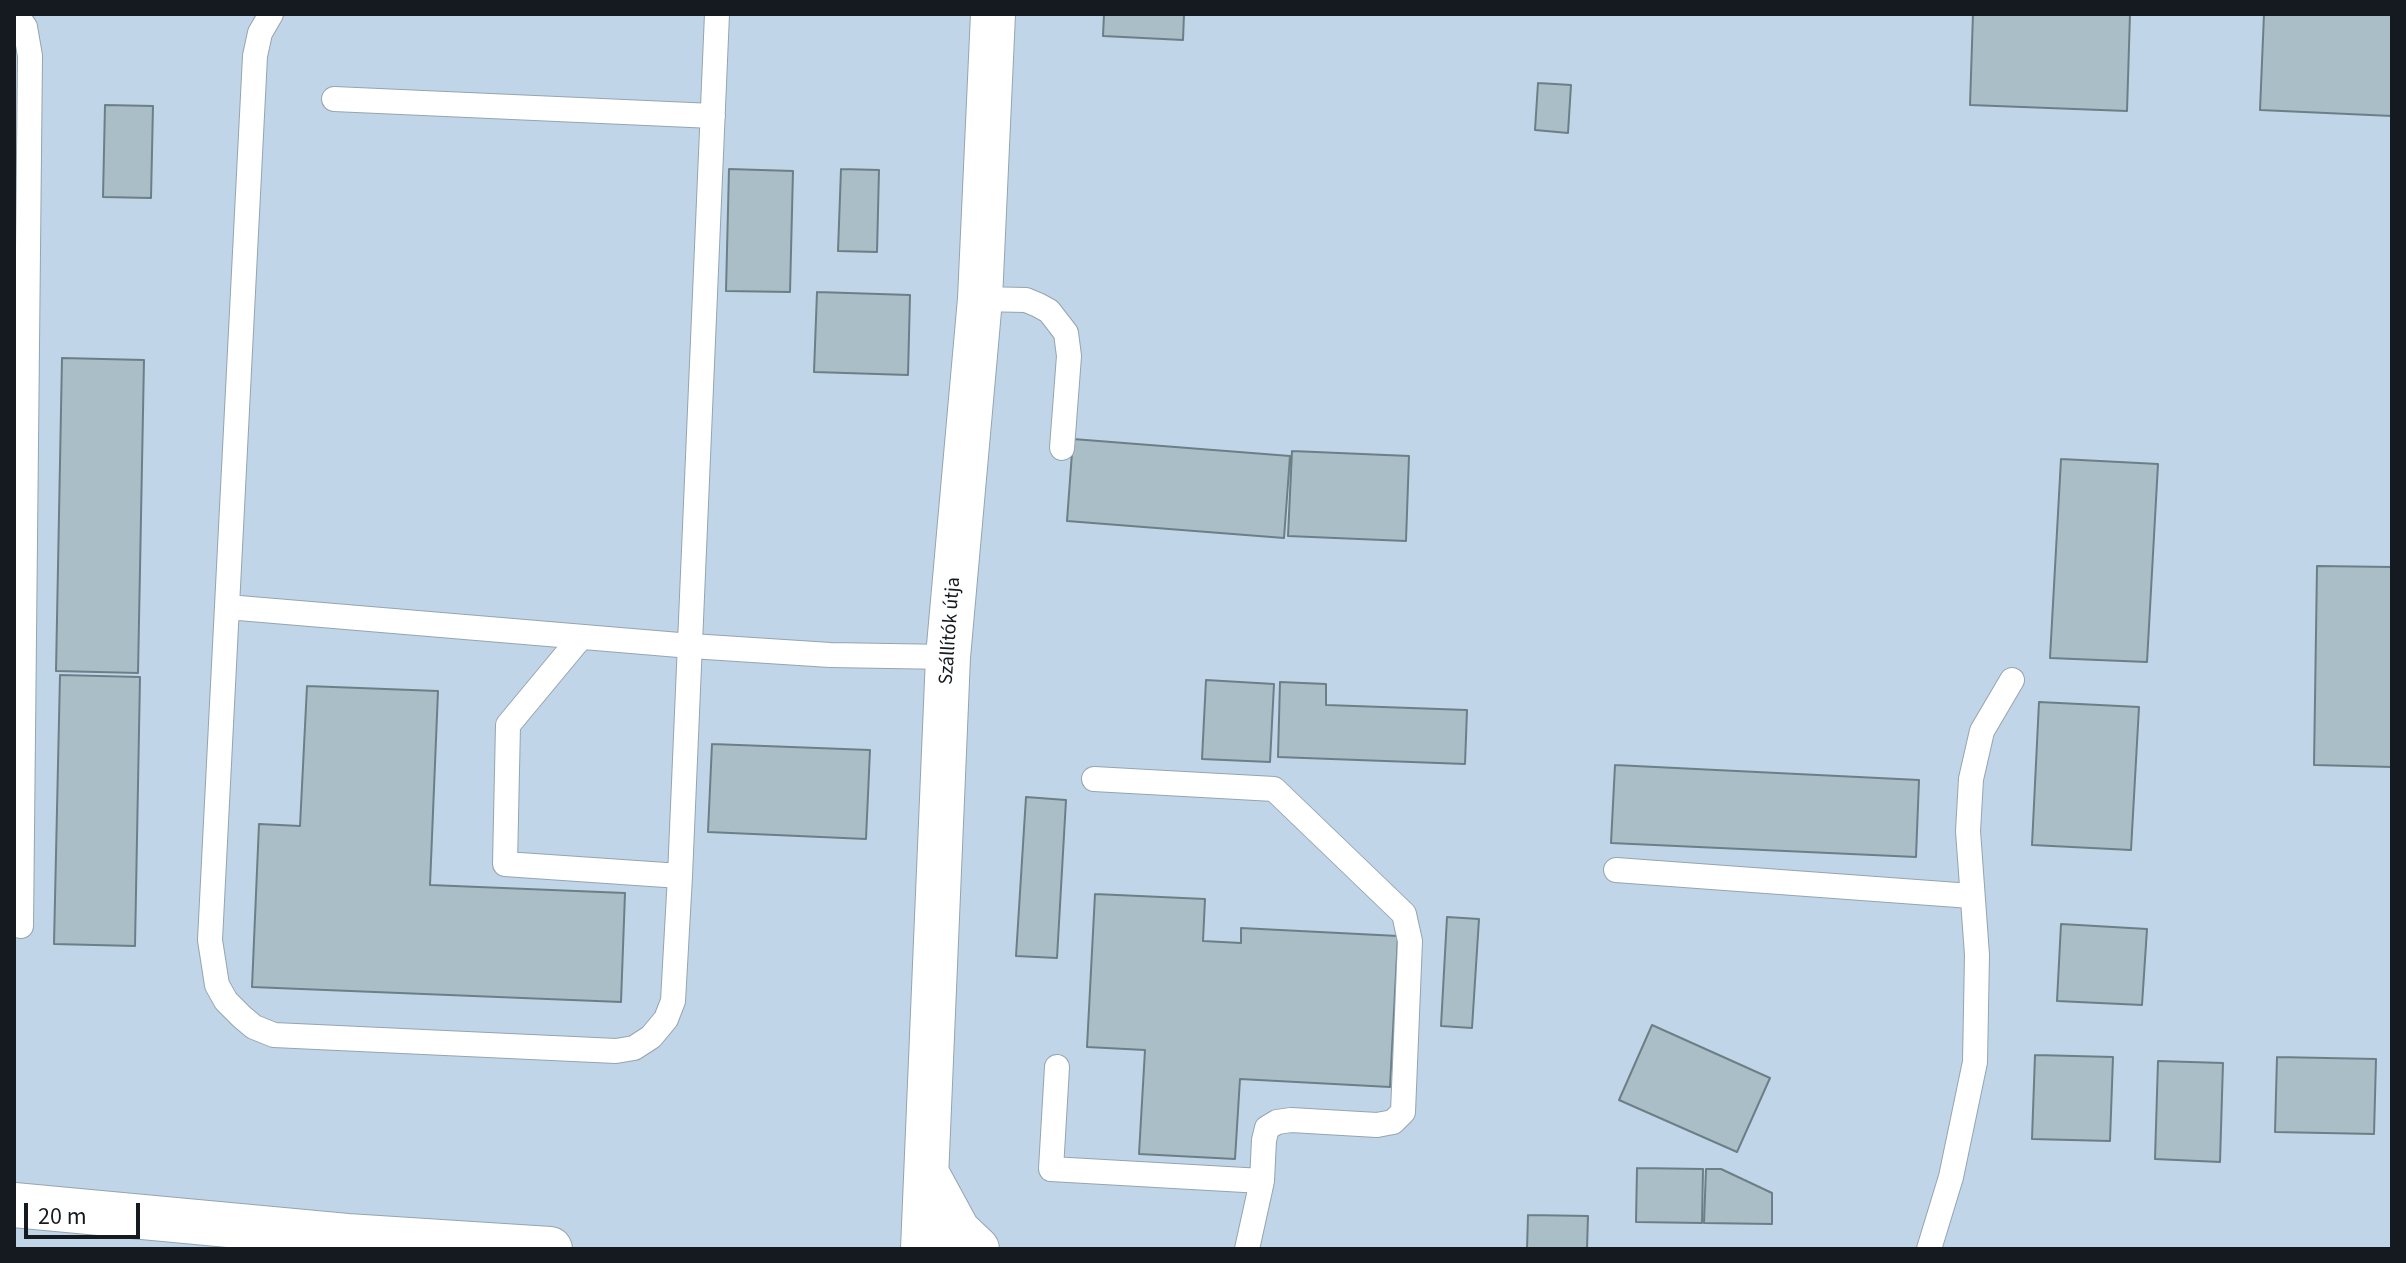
<!DOCTYPE html>
<html>
<head>
<meta charset="utf-8">
<style>
	body { margin:0 }
	#map { position:relative; width:2406px; height:1263px; overflow:hidden; background:#d2e1ef; font-family:"Source Sans 3",sans-serif }
	canvas { display:block }
	.frame { position:absolute; inset:0; border:16px solid #141a1f; pointer-events:none }
	.scale { position:absolute; left:24px; top:1203px; width:116px; height:36px; box-sizing:border-box; border:4px solid #141a1f; border-top:0; padding-left:10px; font-size:24px; line-height:28px; white-space:nowrap; color:#141a1f; -webkit-text-stroke:6px #fff; paint-order:stroke }
</style>
</head>
<body>
<div id="map">
<canvas width="2406" height="1263"></canvas>
<div class="frame"></div>
<div class="scale">20 m</div>
</div>
<script>
const c = document.querySelector('canvas').getContext('2d');
c.lineJoin = 'round';
function fill(path, color) { c.fillStyle = color; c.fill(path, 'evenodd'); }
const poly = rows => new Path2D(rows.map(r => 'M' + r).join(''));
function trace(path, color, width, dash) { c.strokeStyle = color; c.lineWidth = width; c.lineCap = dash ? 'butt' : 'round'; c.setLineDash(dash || []); c.stroke(path); }
function write(font, color, halo, rows, align = 'center') {
  c.font = font + ' "Source Sans 3",sans-serif'; c.lineWidth = 6; c.setLineDash([]); c.textBaseline = 'middle'; c.strokeStyle = halo; c.fillStyle = color; for (const [text, x, y, turn = 0] of rows) {
    c.save(); c.translate(x, y); c.rotate((+turn || 0) * Math.PI / 180); c.textAlign = isNaN(turn) ? turn : align; if (halo) c.strokeText(text, 0, 0); c.fillText(text, 0, 0); c.restore();
  }
}
const built = poly([
	[14,14,2392,14,2392,1249,14,1249]
]);
const building = poly([
	[1104,14,1184,14,1183,40,1103,36,1104,14],
	[1973,14,2130,14,2127,111,1970,105,1973,14],
	[2264,14,2392,14,2392,116,2260,110,2264,14],
	[1538,83,1571,85,1568,133,1535,130,1538,83],
	[105,105,153,106,151,198,103,197,105,105],
	[729,169,793,171,790,292,726,291,729,169],
	[841,169,879,170,877,252,838,251,841,169],
	[817,292,910,295,908,375,814,372,817,292],
	[62,358,144,360,138,673,56,671,62,358],
	[1073,439,1290,456,1284,538,1067,521,1073,439],
	[1292,451,1409,456,1406,541,1288,536,1292,451],
	[2061,459,2158,464,2147,662,2050,658,2061,459],
	[2317,566,2392,567,2392,767,2314,765,2317,566],
	[60,675,140,677,135,946,54,944,60,675],
	[1206,680,1274,684,1270,762,1202,759,1206,680],
	[1280,682,1326,684,1326,705,1467,710,1465,764,1278,757,1280,682],
	[307,686,438,691,430,885,625,893,621,1002,252,987,259,824,300,826,307,686],
	[2039,702,2139,707,2131,850,2032,845,2039,702],
	[712,744,870,750,866,839,708,832,712,744],
	[1615,765,1919,780,1916,857,1611,843,1615,765],
	[1026,797,1066,800,1057,958,1016,956,1026,797],
	[1095,894,1205,899,1203,941,1241,943,1241,928,1398,936,1390,1087,1240,1079,1235,1159,1139,1154,1145,1050,1087,1047,1095,894],
	[1447,917,1479,919,1472,1028,1441,1026,1447,917],
	[2061,924,2147,929,2142,1005,2057,1001,2061,924],
	[1652,1025,1770,1078,1737,1152,1619,1100,1652,1025],
	[2035,1055,2113,1057,2110,1141,2032,1139,2035,1055],
	[2277,1057,2376,1059,2374,1134,2275,1132,2277,1057],
	[2158,1061,2223,1063,2220,1162,2155,1159,2158,1061],
	[1637,1168,1703,1169,1702,1223,1636,1222,1637,1168],
	[1706,1169,1721,1169,1772,1193,1772,1224,1704,1223,1706,1169],
	[1528,1215,1588,1216,1587,1249,1527,1249,1528,1215]
]);
const lane = poly([
	[16,14,25,27,30,56,21,926],
	[271,14,260,33,255,56,210,940,217,985,226,1001,242,1017,254,1027,274,1035,616,1051,634,1048,651,1037,666,1019,673,1001,680,876,717,14],
	[334,99,713,116],
	[980,299,1026,300,1038,305,1049,311,1066,333,1069,356,1062,448],
	[227,607,691,646,830,655,948,657],
	[581,637,508,725,505,864,680,876],
	[1094,779,1274,789,1404,914,1410,941,1403,1112,1393,1122,1377,1125,1291,1120,1277,1122,1267,1128,1264,1140,1262,1181,1247,1249],
	[1616,870,1971,896],
	[1057,1067,1051,1169,1262,1181],
	[1929,1249,1951,1177,1975,1062,1977,955,1968,831,1971,779,1982,731,2012,680]
]);
const street = poly([
	[927,1174,958,1231,977,1249],
	[923,1249,948,657,980,299,993,14]
]);
const secondary = poly([
	[14,1205,347,1236,550,1249]
]);
const streetNames = [
	["Szállítók útja",951,631,-86]
];
fill(built, '#c0d5e8');
fill(building, '#aabec7');
trace(building, '#6c7f86', 2);
trace(lane, '#95a4b1', 26);
trace(street, '#95a4b1', 46);
trace(secondary, '#95a4b1', 46);
trace(lane, '#fff', 24);
trace(street, '#fff', 44);
trace(secondary, '#fff', 44);
write('20px', '#141a1f', '#fff', streetNames);
</script>
</body>
</html>
